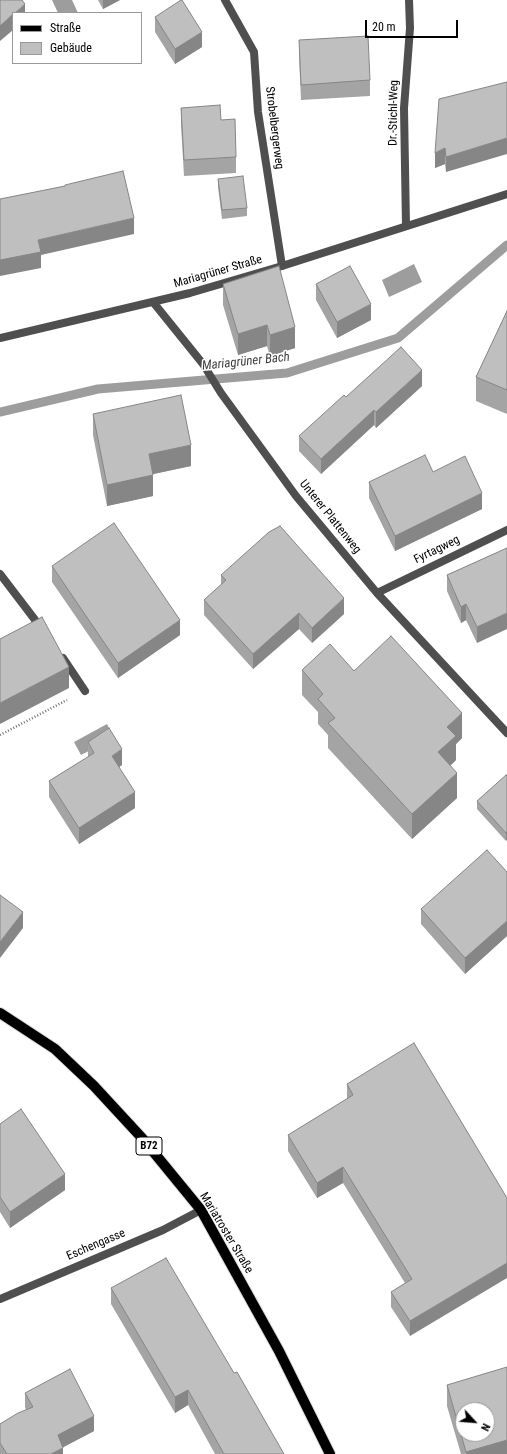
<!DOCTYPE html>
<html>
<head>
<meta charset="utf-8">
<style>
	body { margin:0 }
	#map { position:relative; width:507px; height:1454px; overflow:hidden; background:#fff; font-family:"Roboto Condensed",sans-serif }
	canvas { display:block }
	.legend { position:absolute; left:12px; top:12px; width:130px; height:52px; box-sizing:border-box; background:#fff; border:1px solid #999; margin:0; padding:5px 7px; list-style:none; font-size:12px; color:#000 }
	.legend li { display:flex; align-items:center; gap:8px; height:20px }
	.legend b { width:20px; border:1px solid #999 }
	.north { position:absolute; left:455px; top:1402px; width:40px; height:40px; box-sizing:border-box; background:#fff; border:1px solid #999; border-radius:50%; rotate:116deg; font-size:11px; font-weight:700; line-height:16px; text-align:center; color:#000 }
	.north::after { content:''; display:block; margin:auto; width:14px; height:18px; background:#000; clip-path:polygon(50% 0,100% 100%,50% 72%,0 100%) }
	.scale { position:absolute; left:365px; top:20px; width:93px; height:18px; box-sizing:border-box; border:2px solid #000; border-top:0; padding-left:5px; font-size:12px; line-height:14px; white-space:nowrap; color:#000; -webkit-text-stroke:3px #fff; paint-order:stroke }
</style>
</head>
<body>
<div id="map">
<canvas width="507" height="1454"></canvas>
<ul class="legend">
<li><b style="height:5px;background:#000"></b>Straße</li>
<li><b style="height:11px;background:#bfbfbf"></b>Gebäude</li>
</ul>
<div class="north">N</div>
<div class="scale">20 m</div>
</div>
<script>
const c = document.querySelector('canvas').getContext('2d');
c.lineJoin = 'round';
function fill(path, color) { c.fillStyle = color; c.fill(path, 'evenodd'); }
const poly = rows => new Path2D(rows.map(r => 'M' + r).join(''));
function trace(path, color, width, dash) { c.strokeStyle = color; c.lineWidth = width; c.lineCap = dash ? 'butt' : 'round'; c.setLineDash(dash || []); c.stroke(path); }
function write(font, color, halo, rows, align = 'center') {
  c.font = font + ' "Roboto Condensed",sans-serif'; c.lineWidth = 3; c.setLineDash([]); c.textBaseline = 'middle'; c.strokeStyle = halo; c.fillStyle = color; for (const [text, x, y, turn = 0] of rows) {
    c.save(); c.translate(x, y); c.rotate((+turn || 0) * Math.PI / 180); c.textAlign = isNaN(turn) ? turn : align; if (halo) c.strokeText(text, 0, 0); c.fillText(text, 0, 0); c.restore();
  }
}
const water = poly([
	[52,0,72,0,78,13,58,13],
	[414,264,422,282,389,297,382,280],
	[107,724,114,738,81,755,74,742]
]);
const stream = poly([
	[0,412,98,389,287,373,398,338,507,245]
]);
const path = poly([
	[0,735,67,700]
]);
const service = poly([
	[0,574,42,629],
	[63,658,85,691]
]);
const minor = poly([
	[225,0,254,52,258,112,282,266],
	[406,226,404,108,410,28,409,0],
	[153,302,203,364,221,393,296,496,377,593,507,733],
	[0,338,190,293,282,266,507,194],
	[377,593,507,530],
	[0,1299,163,1230,201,1210]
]);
const primary = poly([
	[0,1013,55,1049,94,1086,142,1138,201,1210,279,1351,330,1454]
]);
const wall = poly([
	[98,0,120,0,103,9],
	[155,17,202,47,175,64,155,32],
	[299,40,370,80,370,96,301,100,299,56],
	[507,82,446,172,445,164,435,168,435,153],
	[181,108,221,120,236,157,236,173,184,176,181,124],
	[218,179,247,208,247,216,222,219,218,187],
	[223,284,295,348,270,356,267,346,238,355,223,305],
	[316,284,371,320,337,338,316,300],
	[507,311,507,414,476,401,476,377],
	[422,386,376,428,374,425,321,474,299,451,299,436,346,397],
	[93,414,191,466,153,474,153,496,107,506,93,435],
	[433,472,482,509,395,551,369,498,369,482],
	[507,548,477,643,466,620,461,623,447,591,447,575],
	[52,566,180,635,118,678,52,582],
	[221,575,344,614,312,643,299,629,253,669,204,615,204,600,221,585],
	[302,670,354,671,462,738,456,744,456,760,450,766,457,798,412,839,328,748,328,735,318,724,318,712,302,695],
	[88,742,122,765,119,767,135,808,79,844,49,797,49,781,88,757],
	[507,776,506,841,477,809,477,801],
	[507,872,507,936,465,974,421,924,421,909],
	[347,1084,507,1198,410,1336,391,1307,391,1292,405,1283,343,1183,317,1198,288,1151,288,1135,347,1099],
	[0,1124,65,1190,10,1228,0,1212],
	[111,1288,234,1373,284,1454,215,1454,188,1405,175,1413,111,1304],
	[447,1385,507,1454,461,1454,447,1406],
	[25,1393,94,1431,63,1447,63,1454,0,1454,0,1424,26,1410,25,1407]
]);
const shadedWall = poly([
	[103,0,120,0,103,9],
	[25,4,25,13,15,13],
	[13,14,13,30,0,41,0,26],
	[202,32,202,47,175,64,175,49],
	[507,138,507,154,446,172,446,157],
	[445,148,445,164,435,168,435,153],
	[134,218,134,234,41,255,41,268,0,276,0,260,38,240],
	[371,304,371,320,337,338,337,322],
	[267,325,267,346,238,355,238,334],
	[295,327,295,348,270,356,270,335],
	[422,370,422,386,376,428,376,412],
	[374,410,374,425,321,474,321,459],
	[191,445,191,466,149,475,149,454],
	[153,475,153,496,107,506,107,485],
	[482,493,482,509,395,551,395,536],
	[344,598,344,614,312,643,312,628],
	[466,604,466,620,461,623,461,607],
	[299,613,299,629,253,669,253,654],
	[507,613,507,629,477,643,477,627],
	[180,620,180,635,118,678,118,663],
	[69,667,69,688,0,724,0,703],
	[462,713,462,738,456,744,456,760,438,777,438,752,447,727],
	[122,749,122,765,112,772,112,756],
	[457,773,457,798,412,839,412,814],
	[135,792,135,808,79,844,79,828],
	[507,831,507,840,506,841,506,833],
	[23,912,23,928,0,958,0,942],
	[507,921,507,936,465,974,465,958],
	[343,1167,343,1183,317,1198,317,1183],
	[65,1174,65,1190,10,1228,10,1212],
	[507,1263,507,1278,410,1336,410,1321],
	[188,1390,188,1405,175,1413,175,1397],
	[94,1416,94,1431,58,1450,58,1435],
	[507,1440,507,1454,466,1454,466,1452],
	[63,1448,63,1454,51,1454]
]);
const building = poly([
	[0,0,22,0,25,4,15,13,13,13,13,14,0,26,0,0],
	[181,0,182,0,202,32,175,49,155,17,181,0],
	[368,36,370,80,301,85,299,40,368,36],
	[507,82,507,138,446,157,445,148,435,153,439,99,507,82],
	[220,105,221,120,235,119,236,157,184,160,181,108,220,105],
	[123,171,134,218,38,240,41,252,0,260,0,199,65,186,65,185,123,171],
	[243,176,247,208,222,210,218,179,243,176],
	[279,266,295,327,270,335,267,325,238,334,223,284,279,266],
	[350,266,371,304,337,322,316,284,350,266],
	[507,311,507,390,476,377,507,311],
	[401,347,422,370,376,412,374,410,321,459,299,436,344,395,346,397,401,347],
	[181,395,191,445,149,454,153,475,107,485,93,414,181,395],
	[425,455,433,472,465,456,482,493,395,536,369,482,425,455],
	[114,523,180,620,118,663,52,566,114,523],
	[280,526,344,598,312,628,299,613,253,654,204,600,226,580,221,575,269,532,280,526],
	[507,548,507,613,477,627,466,604,461,607,447,575,507,548],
	[42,617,69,667,0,703,0,639,42,617],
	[391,636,462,713,447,727,456,736,438,752,457,773,412,814,328,723,335,718,318,699,323,694,302,670,330,644,354,671,391,636],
	[109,728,122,749,112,756,135,792,79,828,49,781,94,753,88,742,109,728],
	[506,775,507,776,507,831,506,833,477,801,506,775],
	[487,850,507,872,507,921,465,958,421,909,487,850],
	[0,895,23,912,0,942,0,895],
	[414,1043,507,1198,507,1263,410,1321,391,1292,412,1279,343,1167,317,1183,288,1135,353,1095,347,1084,414,1043],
	[21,1109,65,1174,10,1212,0,1197,0,1124,21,1109],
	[166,1258,234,1373,237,1372,284,1454,224,1454,188,1390,175,1397,111,1288,166,1258],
	[507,1367,507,1440,466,1452,447,1385,507,1367],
	[463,1410,487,1410,487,1434,463,1434,463,1410],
	[70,1369,94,1416,58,1435,63,1448,51,1454,7,1454,0,1443,0,1424,18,1413,33,1407,25,1393,70,1369]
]);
const shields = [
	[149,1146,26]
];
const shieldNames = [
	["B72",149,1146]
];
const streetNames = [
	["Dr.-Stichl-Weg",394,113,-89],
	["Strobelbergerweg",274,128,83],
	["Mariagrüner Straße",218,272,-16],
	["Unterer Plattenweg",330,517,51],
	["Fyrtagweg",437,550,-26],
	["Mariatroster Straße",226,1233,59],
	["Eschengasse",96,1245,-23]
];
const waterNames = [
	["Mariagrüner Bach",246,362,-6]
];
fill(water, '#9d9d9d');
trace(stream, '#9d9d9d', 9);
trace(primary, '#dbdbdb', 12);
trace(path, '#717171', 2.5, [1, 2]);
trace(service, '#4f4f4f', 8);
trace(minor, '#4f4f4f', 8);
trace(primary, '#000', 10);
fill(wall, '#a4a4a4');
fill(shadedWall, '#868686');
fill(building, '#bfbfbf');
trace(building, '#868686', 1);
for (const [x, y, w] of shields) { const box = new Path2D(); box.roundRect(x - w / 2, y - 9, w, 18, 3); c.fillStyle = '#fff'; c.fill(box); trace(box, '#000', 1); }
write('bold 11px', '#000', null, shieldNames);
write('12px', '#000', '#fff', streetNames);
write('italic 13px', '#3e3e3e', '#fff', waterNames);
</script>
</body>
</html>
